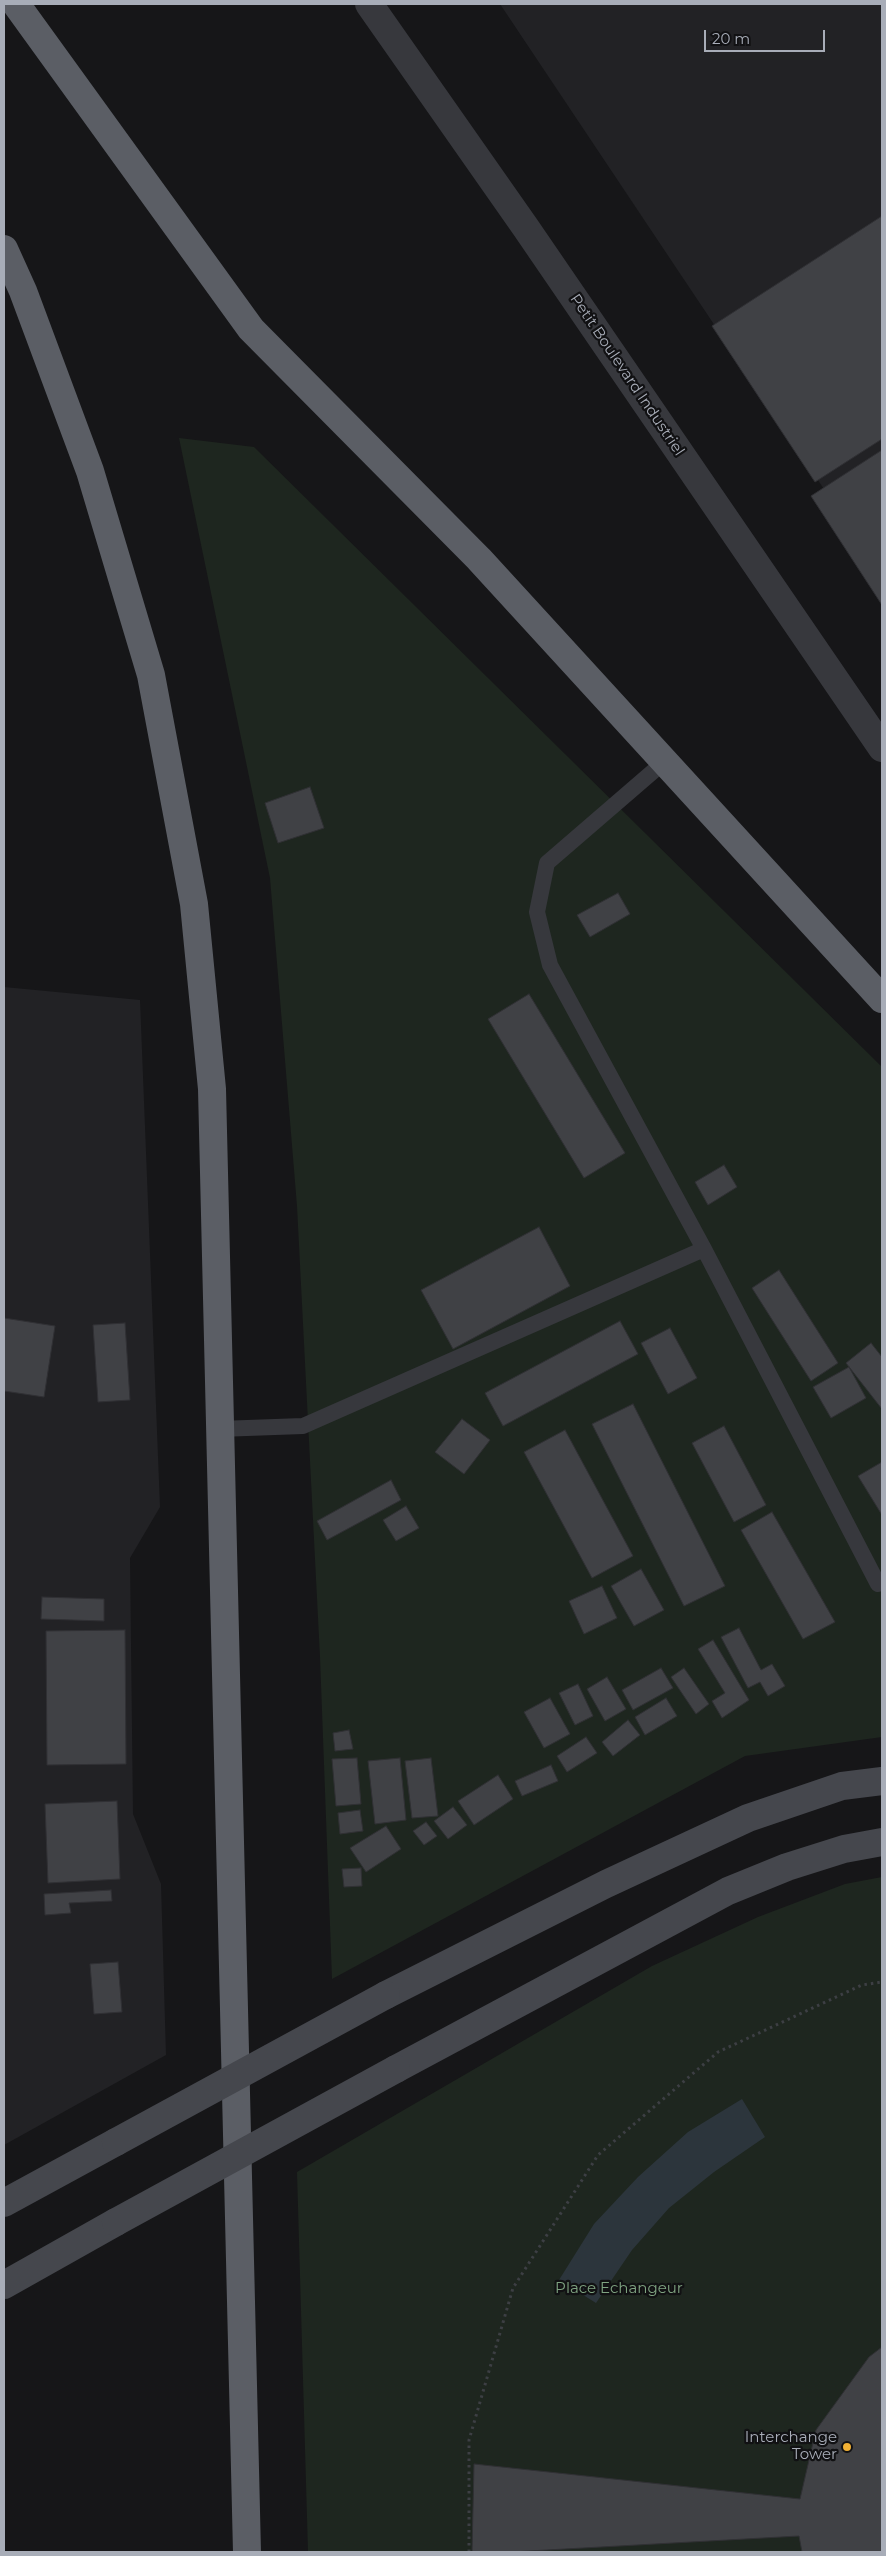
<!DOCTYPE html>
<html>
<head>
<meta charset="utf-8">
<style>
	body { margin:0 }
	#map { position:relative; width:886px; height:2556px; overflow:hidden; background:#161618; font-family:Montserrat,sans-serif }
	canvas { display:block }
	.frame { position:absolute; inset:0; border:5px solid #a8adb8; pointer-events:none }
	.scale { position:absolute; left:704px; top:30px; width:121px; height:22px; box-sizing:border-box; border:2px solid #a8adb8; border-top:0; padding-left:6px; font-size:15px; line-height:18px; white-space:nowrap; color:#a8adb8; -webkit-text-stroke:4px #111113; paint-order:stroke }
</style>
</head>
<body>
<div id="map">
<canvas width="886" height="2556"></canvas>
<div class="frame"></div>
<div class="scale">20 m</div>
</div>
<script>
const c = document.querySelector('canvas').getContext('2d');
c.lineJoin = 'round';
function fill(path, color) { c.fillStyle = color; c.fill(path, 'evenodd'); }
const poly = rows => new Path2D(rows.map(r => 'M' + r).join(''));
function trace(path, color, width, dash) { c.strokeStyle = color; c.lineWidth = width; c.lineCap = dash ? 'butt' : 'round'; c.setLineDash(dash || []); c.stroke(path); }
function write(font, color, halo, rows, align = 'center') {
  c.font = font + ' Montserrat,sans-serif'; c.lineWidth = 4.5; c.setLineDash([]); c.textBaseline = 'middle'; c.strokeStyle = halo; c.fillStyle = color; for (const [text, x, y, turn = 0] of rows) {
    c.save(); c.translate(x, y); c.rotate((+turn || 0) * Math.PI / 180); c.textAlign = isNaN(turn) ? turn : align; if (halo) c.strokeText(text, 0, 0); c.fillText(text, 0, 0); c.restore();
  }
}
const built = poly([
	[500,4,882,4,882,576],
	[4,987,140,1000,160,1507,130,1558,133,1814,161,1884,166,2055,4,2145]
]);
const green = poly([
	[179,438,254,447,882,1067,882,1737,745,1756,332,1979,320,1657,297,1206,270,878],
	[882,1877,882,2552,308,2552,297,2172,652,1966,758,1917,845,1884]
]);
const water = poly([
	[742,2099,765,2137,714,2172,669,2208,632,2250,596,2303,559,2280,594,2224,638,2177,688,2132]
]);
const building = poly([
	[882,216,882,439,815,482,712,326,882,216],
	[882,450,882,605,811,496,882,450],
	[310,787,324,828,278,843,265,803,310,787],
	[618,893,630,914,590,937,577,915,618,893],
	[529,994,625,1153,584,1178,488,1019,529,994],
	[724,1165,737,1187,708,1205,695,1182,724,1165],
	[539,1227,570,1286,453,1349,421,1290,539,1227],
	[779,1270,838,1363,811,1381,752,1288,779,1270],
	[4,1318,55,1326,44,1397,4,1391,4,1318],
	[620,1321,638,1354,503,1426,485,1393,620,1321],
	[125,1323,130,1400,98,1402,93,1325,125,1323],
	[670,1328,697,1378,668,1394,641,1343,670,1328],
	[871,1343,882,1357,882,1409,846,1363,871,1343],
	[849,1367,866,1398,831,1418,813,1387,849,1367],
	[633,1404,725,1586,684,1606,592,1424,633,1404],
	[462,1419,490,1440,464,1474,435,1452,462,1419],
	[724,1426,766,1505,734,1522,692,1443,724,1426],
	[565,1430,633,1556,592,1578,524,1452,565,1430],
	[882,1462,882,1515,858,1476,882,1462],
	[391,1480,401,1500,327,1540,317,1521,391,1480],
	[406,1506,419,1528,396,1541,383,1520,406,1506],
	[772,1512,835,1622,803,1639,741,1530,772,1512],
	[641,1569,664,1610,634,1626,611,1586,641,1569],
	[602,1586,617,1618,584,1634,569,1601,602,1586],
	[42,1597,104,1599,104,1621,41,1619,42,1597],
	[739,1628,761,1670,772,1664,785,1686,768,1696,760,1682,748,1688,721,1637,739,1628],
	[125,1630,126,1764,47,1765,46,1631,125,1630],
	[713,1640,749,1700,722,1718,712,1701,725,1693,698,1649,713,1640],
	[661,1668,673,1688,633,1710,622,1690,661,1668],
	[684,1668,709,1704,696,1714,671,1677,684,1668],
	[607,1677,626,1709,605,1721,587,1689,607,1677],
	[578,1684,593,1716,575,1725,559,1693,578,1684],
	[550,1698,570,1734,544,1748,524,1712,550,1698],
	[666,1698,677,1716,645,1735,635,1717,666,1698],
	[628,1720,640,1735,613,1756,602,1742,628,1720],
	[349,1730,353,1749,335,1751,333,1733,349,1730],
	[586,1737,597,1753,567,1772,557,1756,586,1737],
	[357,1758,361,1804,336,1806,332,1759,357,1758],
	[400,1758,406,1820,375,1824,368,1761,400,1758],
	[431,1758,438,1816,412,1818,405,1761,431,1758],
	[551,1765,558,1781,522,1796,515,1781,551,1765],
	[498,1775,513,1799,474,1825,458,1801,498,1775],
	[117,1801,120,1879,48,1883,45,1804,117,1801],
	[453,1807,467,1825,448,1839,434,1821,453,1807],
	[360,1810,363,1831,340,1834,338,1813,360,1810],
	[426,1822,437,1836,424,1845,413,1831,426,1822],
	[386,1826,401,1849,366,1872,350,1848,386,1826],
	[361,1868,362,1886,344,1887,342,1869,361,1868],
	[111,1890,112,1901,69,1903,71,1913,45,1915,44,1894,111,1890],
	[118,1962,122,2012,94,2014,90,1964,118,1962],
	[882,2347,882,2552,802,2552,799,2536,511,2552,472,2552,474,2464,800,2499,816,2430,869,2357,882,2347]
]);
const path = poly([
	[469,2552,469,2440,513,2288,598,2155,718,2052,862,1985,882,1982]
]);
const service = poly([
	[664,762,547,863,537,912,550,965,704,1249,878,1584],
	[219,1429,303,1426,704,1249]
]);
const minor = poly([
	[369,4,526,228,882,748]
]);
const secondary = poly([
	[386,1995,606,1884,748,1818,842,1786,882,1781],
	[396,2069,728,1891,787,1867,844,1849,882,1842],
	[4,2203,116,2142],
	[4,2285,116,2222]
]);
const trunk = poly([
	[16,4,251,329,479,559,882,999],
	[4,249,23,291,90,471,151,675,194,904,212,1089,247,2552]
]);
const secondaryBridge = poly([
	[116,2142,386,1995],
	[116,2222,396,2069]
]);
const markers = [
	[847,2447,5,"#f2b134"]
];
const streetNames = [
	["Petit Boulevard Industriel",627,375,56]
];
const parkNames = [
	["Place Echangeur",619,2289]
];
const poiNames = [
	["Interchange",837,2438],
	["Tower",837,2455]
];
fill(built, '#222225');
fill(green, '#1e261f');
fill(water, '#2c353c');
fill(building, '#404145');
trace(building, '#303034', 1);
trace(path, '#3d3f44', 3, [2.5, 4]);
trace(service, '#37383d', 16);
trace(minor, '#37383d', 28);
trace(secondary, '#45474d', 28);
trace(trunk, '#5b5e65', 28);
trace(secondaryBridge, '#45474d', 28);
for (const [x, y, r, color] of markers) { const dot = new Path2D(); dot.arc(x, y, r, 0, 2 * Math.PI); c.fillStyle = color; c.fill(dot); trace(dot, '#111113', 2); }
write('15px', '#a8adb8', '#111113', streetNames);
write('15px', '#7fa381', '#111113', parkNames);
write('15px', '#a8adb8', '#111113', poiNames, 'right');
</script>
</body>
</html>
